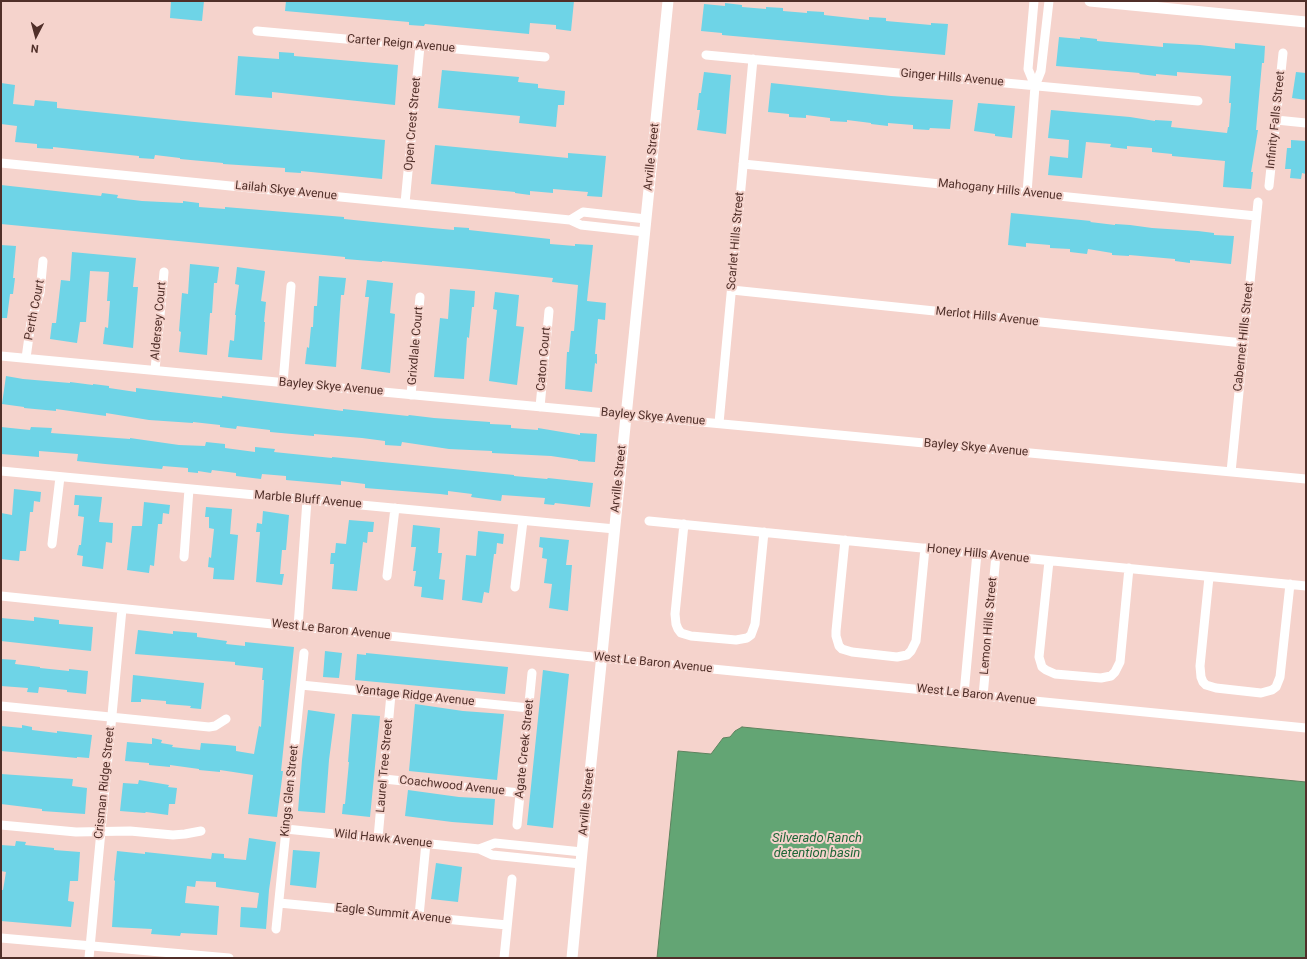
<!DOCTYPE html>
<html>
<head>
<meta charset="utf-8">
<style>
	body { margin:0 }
	#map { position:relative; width:1307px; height:959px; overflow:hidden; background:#f5d3cc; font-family:Roboto,sans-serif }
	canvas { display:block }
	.frame { position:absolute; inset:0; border:2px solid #502f29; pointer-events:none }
	.north { position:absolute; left:16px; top:16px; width:40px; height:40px; -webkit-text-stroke:3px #f5d3cc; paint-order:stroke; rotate:186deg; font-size:11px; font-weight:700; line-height:16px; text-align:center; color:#502f29 }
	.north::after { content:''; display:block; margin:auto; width:14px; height:18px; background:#502f29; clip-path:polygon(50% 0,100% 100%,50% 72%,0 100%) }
</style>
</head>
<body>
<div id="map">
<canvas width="1307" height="959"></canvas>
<div class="frame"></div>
<div class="north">N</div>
</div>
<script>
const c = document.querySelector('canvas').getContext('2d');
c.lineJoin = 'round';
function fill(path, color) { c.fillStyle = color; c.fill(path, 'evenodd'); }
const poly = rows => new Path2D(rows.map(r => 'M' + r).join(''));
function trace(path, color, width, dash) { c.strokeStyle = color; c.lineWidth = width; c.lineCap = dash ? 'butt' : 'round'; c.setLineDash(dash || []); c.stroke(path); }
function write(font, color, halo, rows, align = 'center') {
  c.font = font + ' Roboto,sans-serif'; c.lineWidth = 4; c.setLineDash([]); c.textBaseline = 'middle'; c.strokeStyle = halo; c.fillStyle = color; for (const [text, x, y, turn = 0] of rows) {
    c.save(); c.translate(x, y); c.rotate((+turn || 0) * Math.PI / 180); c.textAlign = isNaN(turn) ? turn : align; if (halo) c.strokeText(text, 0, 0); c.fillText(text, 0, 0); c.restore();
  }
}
const water = poly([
	[742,727,1306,782,1306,958,657,958,678,751,711,754,723,738,730,737,735,731,742,727]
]);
const building = poly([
	[171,1,204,1,202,21,170,18],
	[286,1,574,1,571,31,556,29,556,25,530,23,529,34,425,24,424,26,409,25,409,22,285,11],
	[725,3,742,5,742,7,766,9,766,7,783,8,783,11,807,13,807,11,824,12,824,15,869,20,869,17,886,18,886,21,931,25,931,23,948,24,945,55,722,35,722,33,701,31,704,4,725,6],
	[1059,37,1080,39,1080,37,1097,39,1097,41,1163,47,1163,43,1200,45,1235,49,1235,43,1265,46,1264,63,1262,63,1256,130,1258,130,1251,172,1253,172,1251,189,1223,187,1225,161,1172,156,1172,154,1152,152,1152,148,1127,146,1127,149,1110,147,1111,144,1086,142,1082,178,1048,175,1050,156,1068,158,1069,140,1048,138,1051,110,1130,117,1155,121,1155,120,1172,121,1171,127,1227,133,1228,127,1229,127,1231,103,1229,103,1231,76,1177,72,1177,76,1156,74,1156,76,1139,74,1140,73,1056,66],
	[279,52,294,53,294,56,398,65,395,105,272,92,272,98,235,95,238,56,279,59],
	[442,70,519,77,518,82,538,84,538,88,565,91,564,105,558,105,556,127,519,123,520,116,438,108],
	[704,72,731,75,726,134,697,130,700,110,697,110,699,93,701,93],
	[1296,72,1306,73,1306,100,1292,98],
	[1,83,15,85,13,104,34,106,35,100,57,102,57,108,184,121,385,140,382,179,301,171,301,173,285,172,285,168,223,164,223,163,180,159,180,158,155,155,154,159,139,158,139,156,53,147,53,149,37,148,37,144,15,142,17,126,1,124],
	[771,83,891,96,953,100,950,129,930,128,929,130,913,129,913,125,888,123,888,126,871,124,871,123,847,120,847,122,830,121,830,118,806,115,806,118,789,117,789,114,768,112],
	[978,103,1015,106,1012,138,995,136,995,134,974,131],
	[1291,140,1306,141,1306,174,1302,173,1301,179,1290,178,1291,169,1285,169,1287,148,1291,148],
	[435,145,568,158,568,153,606,156,602,197,587,196,588,192,553,189,553,193,530,191,530,195,515,193,515,192,431,184],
	[1,185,101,196,102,193,118,195,117,198,142,201,183,203,183,201,199,203,199,207,225,209,225,207,344,217,344,219,432,228,454,230,454,227,469,228,469,230,550,239,550,244,575,246,575,244,593,245,587,301,606,303,605,320,598,319,595,354,597,354,597,364,595,363,592,392,565,389,567,352,569,352,571,331,574,331,578,285,552,282,553,278,470,269,382,261,382,262,345,259,345,257,1,224],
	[1011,213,1091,221,1090,222,1115,225,1115,224,1130,225,1152,228,1198,231,1214,233,1214,235,1234,236,1231,264,1190,260,1190,263,1175,261,1175,259,1129,255,1129,256,1112,255,1112,253,1088,249,1087,254,1070,252,1070,249,1050,248,1050,245,1026,243,1026,247,1008,245],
	[1,245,16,246,13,278,15,278,13,294,10,294,7,318,1,318],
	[72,252,136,258,133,287,138,287,133,348,103,344,105,327,108,328,110,301,107,301,109,272,90,271,86,322,80,322,77,343,50,339,52,323,56,323,61,280,70,281],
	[190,264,219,267,217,283,214,283,212,313,210,313,207,355,179,352,181,332,179,331,182,293,188,294],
	[237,267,265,271,261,301,266,302,264,322,265,322,262,360,228,357,230,340,234,341,236,315,235,315,239,285,235,284],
	[319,276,346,278,344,295,341,295,336,367,305,364,307,347,309,348,311,327,313,327,314,306,317,306],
	[367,280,393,283,390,313,395,314,390,373,361,369,369,297,365,297],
	[450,289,475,291,474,307,472,307,469,338,467,337,464,379,434,377,440,318,448,319],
	[495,292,519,295,516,326,524,327,517,385,489,381,497,310,493,309],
	[6,376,23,379,70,383,70,382,93,385,93,384,109,386,109,388,136,392,136,388,222,398,222,396,236,398,343,411,343,409,408,416,409,415,434,418,490,422,490,424,511,425,511,428,538,430,538,428,580,435,580,433,597,434,595,462,578,461,578,460,551,456,492,453,492,451,449,449,402,442,401,446,385,445,385,441,362,438,314,434,314,436,270,432,270,430,237,426,236,429,220,427,220,425,193,422,193,423,149,420,106,413,106,416,56,409,56,411,24,408,24,407,2,404],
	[1,427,30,430,31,427,52,428,51,433,130,439,130,438,179,445,205,446,206,442,225,444,225,448,255,452,255,447,275,449,274,452,332,458,332,457,433,467,514,475,514,476,547,479,548,478,593,483,590,507,555,503,554,505,544,504,545,498,502,495,501,501,471,497,472,494,448,491,448,495,440,494,365,488,365,484,341,481,341,485,286,480,286,476,262,474,261,479,236,476,236,473,212,470,211,473,198,471,198,473,188,472,188,468,163,466,162,469,105,464,77,461,78,454,39,451,39,457,1,454],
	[14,489,41,492,40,502,34,501,33,512,30,512,26,551,20,551,19,561,1,559,1,513,12,515],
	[75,495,102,497,99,522,113,523,112,543,106,542,103,569,82,566,83,556,77,555,79,545,81,545,84,517,78,516,79,505,74,505],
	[144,502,170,505,169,514,163,513,162,524,158,524,154,566,150,565,149,573,127,570,132,526,142,526],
	[206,507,232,509,230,534,238,535,234,580,213,579,214,568,208,567,209,557,211,558,214,529,209,528,209,517,205,517],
	[263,511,289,515,286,550,282,550,280,574,284,574,282,585,256,582,260,532,256,532,257,523,262,524],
	[349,520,374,522,373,532,368,532,367,543,363,542,357,591,332,589,334,564,330,564,331,553,335,553,336,543,346,544],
	[413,525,440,528,438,553,442,553,439,579,445,580,443,600,421,597,422,587,414,586,416,571,413,571,416,547,411,547],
	[478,531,504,534,503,544,497,543,496,554,494,554,489,593,484,592,482,603,462,600,466,555,476,556],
	[540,537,569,540,566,565,572,565,568,611,549,608,552,584,544,583,547,559,542,558,543,548,539,547],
	[34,617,59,620,59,624,93,627,91,651,1,641,1,618,34,621],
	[138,630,173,634,173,631,197,633,197,637,227,641,226,644,245,646,245,642,294,647,281,771,283,771,277,817,248,814,253,775,220,770,220,772,199,770,199,769,170,765,170,767,149,765,149,763,125,761,127,742,152,744,152,738,162,740,161,743,173,745,172,747,200,750,201,743,227,745,236,746,236,751,254,754,259,726,261,727,264,680,262,680,263,668,235,665,235,662,135,654],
	[325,651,342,653,339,678,323,677],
	[366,653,508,667,505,694,355,680,357,654,366,655],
	[1,659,16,660,15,664,40,667,40,668,69,671,69,669,88,671,86,694,67,692,67,690,39,687,38,693,27,692,28,688,1,686],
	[543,670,569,674,553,828,527,825],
	[133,675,204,683,201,709,190,708,191,706,166,704,166,701,141,699,141,702,131,702],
	[415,704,463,711,504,714,497,780,409,771],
	[308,710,335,714,329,760,325,813,298,811,302,760],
	[352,714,380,716,370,817,342,814,343,804,345,804,349,762,348,762],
	[22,725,32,727,32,730,57,733,57,731,92,735,89,758,77,757,77,758,1,751,1,726,22,728],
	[1,774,73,779,72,786,87,788,85,814,42,811,42,809,1,804],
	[139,780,169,785,168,787,177,788,175,804,169,804,168,815,146,812,145,813,120,811,123,783,138,784],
	[408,790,459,797,495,799,493,825,452,822,405,816],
	[249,838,276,842,269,890,266,929,240,927,241,907,257,908,259,893,216,887,216,882,196,881,195,887,187,886,185,903,219,906,217,935,181,933,180,936,151,934,152,929,112,927,115,881,114,880,117,851,145,854,145,852,211,859,212,853,224,854,224,858,246,860],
	[16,841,26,842,25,845,54,848,54,850,80,852,78,881,70,881,68,901,74,902,71,927,1,921,1,890,3,890,6,872,1,871,1,845,15,846],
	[293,850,320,852,316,888,290,885],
	[436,863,462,867,458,902,431,899]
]);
const minor = poly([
	[1034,1,1028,69,1035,86],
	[257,31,545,57],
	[706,55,1198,101],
	[1276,120,1306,123],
	[1,163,570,220,581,225,645,232],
	[743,164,1256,216],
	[1269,186,1283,53],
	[1027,193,1035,86,1041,71,1049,1],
	[405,203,420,46],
	[570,220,583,212,646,219],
	[732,290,1243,343],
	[1,356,1306,479],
	[26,358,31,322,40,293,43,261],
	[155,370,164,272],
	[283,383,291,286],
	[411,395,420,297],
	[540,407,549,311],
	[719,423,753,59],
	[1,471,615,529],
	[1231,472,1258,202],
	[649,521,1306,586],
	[684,524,675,614,676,624,678,629,681,633,691,636,736,640,747,638,751,635,755,624,764,532],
	[845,540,836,631,836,636,839,646,842,649,852,652,897,657,907,655,911,651,916,641,925,548],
	[52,544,60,477],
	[184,557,189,489],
	[1049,561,1039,657,1042,667,1046,670,1055,674,1101,678,1111,676,1115,672,1120,662,1129,568],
	[387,576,395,508],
	[1209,577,1200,666,1201,677,1203,682,1206,685,1216,688,1261,693,1272,690,1276,687,1280,677,1290,584],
	[515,587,523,521],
	[1,596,602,658,1306,728],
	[298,627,307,500],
	[301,685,529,708],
	[964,694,977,553],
	[983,696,996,555],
	[1,706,209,727,215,726,226,719],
	[384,779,520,793],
	[1,825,76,832,130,831,173,835,185,834,201,831],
	[517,825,532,673],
	[286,829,479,849,492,855,581,864],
	[378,838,391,694],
	[479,849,495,843,582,852],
	[279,903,507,925],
	[419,916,426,843],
	[276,929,304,653],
	[1,938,229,958],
	[89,958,122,609],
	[504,958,512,879]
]);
const tertiary = poly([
	[1090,1,1306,22],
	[572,958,582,852,668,1]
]);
const streetNames = [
	["Carter Reign Avenue",401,44,5],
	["Ginger Hills Avenue",952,78,5],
	["Infinity Falls Street",1276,120,-84],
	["Open Crest Street",413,124,-85],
	["Arville Street",652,157,-84],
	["Mahogany Hills Avenue",1000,190,6],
	["Lailah Skye Avenue",286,191,6],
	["Scarlet Hills Street",736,241,-85],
	["Perth Court",35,310,-79],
	["Merlot Hills Avenue",987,317,6],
	["Aldersey Court",159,321,-85],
	["Cabernet Hills Street",1244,337,-84],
	["Grixdlale Court",416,346,-85],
	["Caton Court",544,359,-85],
	["Bayley Skye Avenue",331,387,5],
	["Bayley Skye Avenue",653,417,5],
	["Bayley Skye Avenue",976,448,5],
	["Arville Street",619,479,-84],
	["Marble Bluff Avenue",308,500,5],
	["Honey Hills Avenue",978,554,6],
	["Lemon Hills Street",989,626,-85],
	["West Le Baron Avenue",331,630,6],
	["West Le Baron Avenue",653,663,6],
	["West Le Baron Avenue",976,695,6],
	["Vantage Ridge Avenue",415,696,6],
	["Agate Creek Street",525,749,-84],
	["Laurel Tree Street",385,766,-85],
	["Crisman Ridge Street",105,783,-84],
	["Coachwood Avenue",452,786,6],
	["Kings Glen Street",290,791,-84],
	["Arville Street",587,802,-84],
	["Wild Hawk Avenue",383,839,6],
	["Eagle Summit Avenue",393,914,6]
];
const waterNames = [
	["Silverado Ranch",817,839],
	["detention basin",817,854]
];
fill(water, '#63a574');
trace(water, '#5d825e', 1);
fill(building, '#6ed4e7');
trace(minor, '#fff', 9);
trace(tertiary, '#fff', 11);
write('12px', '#502f29', '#f5d3cc', streetNames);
write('italic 13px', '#1e6637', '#f5d3cc', waterNames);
</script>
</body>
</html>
